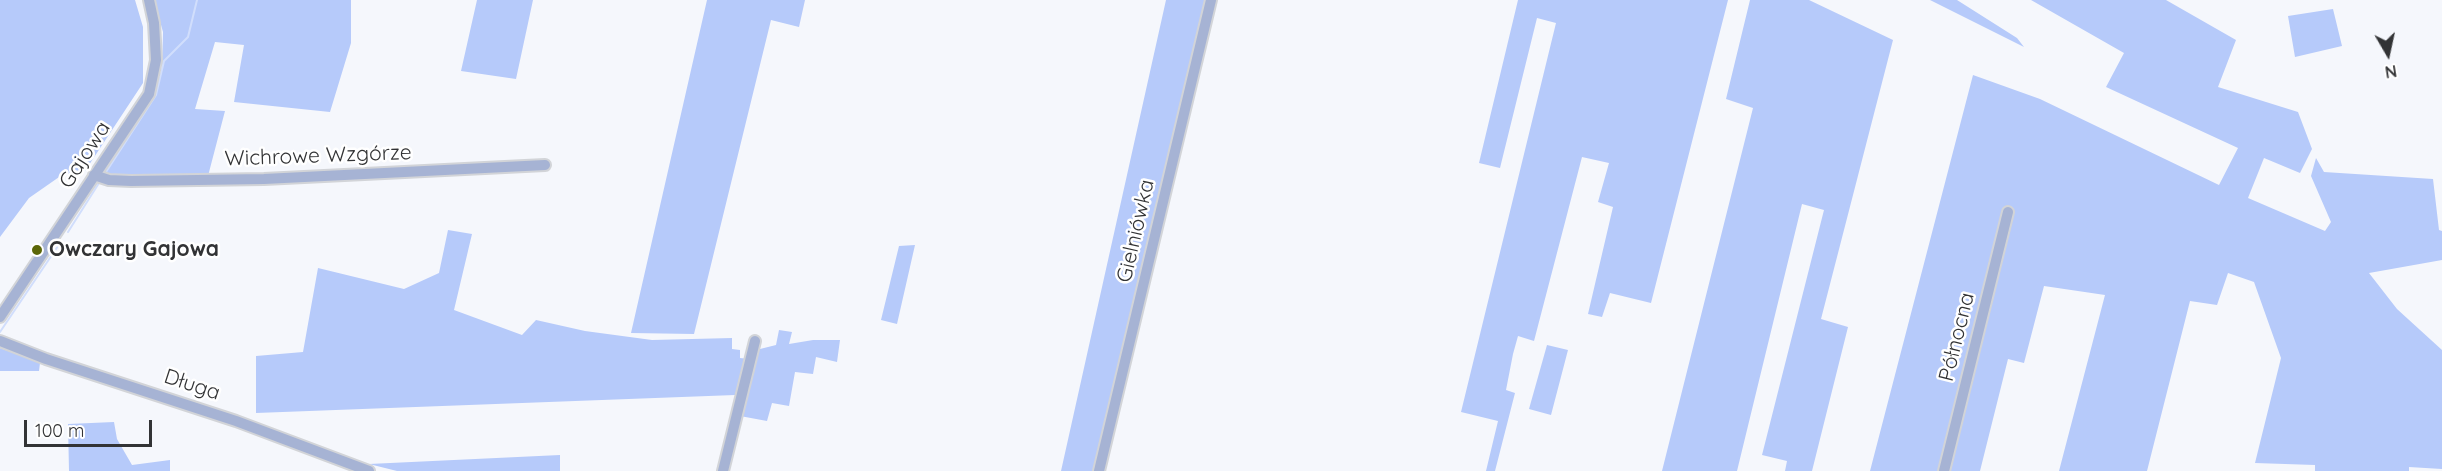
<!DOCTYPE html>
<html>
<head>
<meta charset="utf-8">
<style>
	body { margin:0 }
	#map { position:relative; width:2442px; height:471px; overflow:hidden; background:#f5f7fc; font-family:Quicksand,sans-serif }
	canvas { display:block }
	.north { position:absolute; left:2358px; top:24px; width:60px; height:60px; -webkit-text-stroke:4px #fff; paint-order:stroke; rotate:171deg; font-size:16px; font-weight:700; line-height:24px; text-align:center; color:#323335 }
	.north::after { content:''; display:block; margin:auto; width:21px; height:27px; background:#323335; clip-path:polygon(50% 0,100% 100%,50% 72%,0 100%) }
	.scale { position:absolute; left:24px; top:420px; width:128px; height:27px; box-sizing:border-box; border:3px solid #323335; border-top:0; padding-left:8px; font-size:18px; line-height:21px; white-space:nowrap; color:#323335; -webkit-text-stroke:4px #fff; paint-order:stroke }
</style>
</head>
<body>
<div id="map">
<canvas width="2442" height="471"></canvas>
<div class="north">N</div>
<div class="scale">100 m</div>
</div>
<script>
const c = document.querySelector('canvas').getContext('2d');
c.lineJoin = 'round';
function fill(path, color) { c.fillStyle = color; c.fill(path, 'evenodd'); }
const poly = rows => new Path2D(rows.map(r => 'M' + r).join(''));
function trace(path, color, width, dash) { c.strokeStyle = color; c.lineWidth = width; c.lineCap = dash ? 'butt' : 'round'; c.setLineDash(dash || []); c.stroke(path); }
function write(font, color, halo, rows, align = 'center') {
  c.font = font + ' Quicksand,sans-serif'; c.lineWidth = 5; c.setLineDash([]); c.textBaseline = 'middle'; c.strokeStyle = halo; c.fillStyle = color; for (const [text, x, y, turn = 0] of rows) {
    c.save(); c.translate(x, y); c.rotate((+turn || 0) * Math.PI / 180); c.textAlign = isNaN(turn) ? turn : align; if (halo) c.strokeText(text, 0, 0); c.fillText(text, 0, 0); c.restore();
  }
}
const green = poly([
	[0,0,135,0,143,27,143,83,85,171,62,175,29,198,0,237],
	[154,0,351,0,351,43,330,112,234,102,244,45,215,42,195,109,225,111,208,176,170,175,114,177,105,171,156,92,162,72,163,32],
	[477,0,533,0,516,79,461,71],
	[707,0,805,0,799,27,771,20,694,334,631,333],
	[1166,0,1208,0,1096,471,1061,471],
	[1518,0,1728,0,1651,303,1610,293,1602,317,1588,314,1613,207,1598,202,1609,163,1582,157,1534,341,1518,336,1513,354,1506,390,1515,393,1495,471,1486,471,1498,421,1461,412,1556,23,1537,18,1500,168,1479,163],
	[1750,0,1809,0,1893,40,1821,319,1848,327,1812,471,1785,471,1787,461,1762,455,1824,210,1802,204,1737,471,1662,471,1753,108,1726,99],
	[1930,0,1957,0,2017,38,2024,47],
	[2031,0,2166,0,2236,40,2218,87,2298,112,2312,149,2300,173,2264,158,2248,198,2325,231,2331,222,2311,176,2316,158,2324,172,2433,179,2439,230,2442,231,2442,260,2369,273,2397,309,2442,350,2442,469,2409,467,2409,471,2315,471,2315,465,2255,463,2281,358,2254,282,2228,273,2217,305,2190,301,2147,471,2059,471,2105,295,2044,286,2024,363,2008,359,1980,471,1870,471,1973,75,2040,99,2219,185,2238,148,2106,87,2124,53],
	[2333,9,2342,46,2295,57,2288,16],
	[448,230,472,234,454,310,522,335,536,320,585,331,652,340,732,338,732,349,740,350,740,358,749,359,735,395,256,413,256,356,303,352,318,268,404,289,439,273],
	[915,245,897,324,881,320,899,246],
	[779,330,792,332,789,344,813,340,840,340,837,362,816,357,813,374,795,372,789,406,772,403,767,421,740,416,756,350,776,345],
	[1547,345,1568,350,1551,415,1529,409],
	[0,348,40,363,39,371,0,371],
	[114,422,117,439,132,465,170,460,170,471,69,471,68,424],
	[560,455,560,471,397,471,369,464]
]);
const stream = poly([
	[106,172,156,95,164,61,188,37,197,0],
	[68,232,99,183],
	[0,332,60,243]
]);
const minor = poly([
	[94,175,109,180,131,181,264,179,545,165],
	[0,317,149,94,156,60,154,23,149,0],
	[0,341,46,359,236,421,369,471],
	[723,471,755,341],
	[1099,471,1211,0],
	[1944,471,2008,212]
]);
const markers = [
	[37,250,6,"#5b6608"]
];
const streetNames = [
	["Gajowa",85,155,-57],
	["Wichrowe Wzgórze",318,156,-2],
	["Gielniówka",1136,231,-77],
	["Północna",1957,337,-76],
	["Długa",192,385,18]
];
const poiNames = [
	["Owczary Gajowa",49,250]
];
fill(green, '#b6cafa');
trace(stream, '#d1defc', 2);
trace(minor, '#d2d4d8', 14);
trace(minor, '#a6b3d4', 10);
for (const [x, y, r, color] of markers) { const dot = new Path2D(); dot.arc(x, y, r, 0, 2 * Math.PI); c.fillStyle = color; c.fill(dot); trace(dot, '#fff', 2); }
write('21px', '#323335', '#fff', streetNames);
write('bold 21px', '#323335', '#fff', poiNames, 'left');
</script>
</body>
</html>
